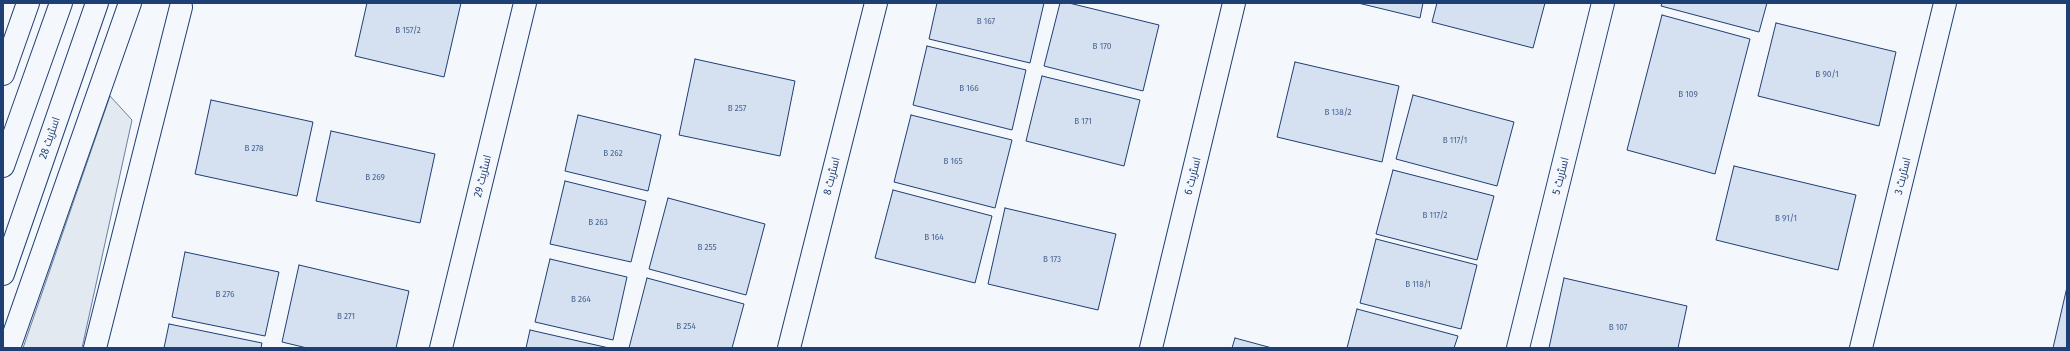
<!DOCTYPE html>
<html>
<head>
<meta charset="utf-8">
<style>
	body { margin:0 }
	#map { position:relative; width:2070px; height:351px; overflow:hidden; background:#f4f7fb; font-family:"Fira Sans Condensed",sans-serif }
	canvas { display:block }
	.frame { position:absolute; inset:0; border:4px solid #1d3f73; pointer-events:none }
</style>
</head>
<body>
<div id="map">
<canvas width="2070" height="351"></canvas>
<div class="frame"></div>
</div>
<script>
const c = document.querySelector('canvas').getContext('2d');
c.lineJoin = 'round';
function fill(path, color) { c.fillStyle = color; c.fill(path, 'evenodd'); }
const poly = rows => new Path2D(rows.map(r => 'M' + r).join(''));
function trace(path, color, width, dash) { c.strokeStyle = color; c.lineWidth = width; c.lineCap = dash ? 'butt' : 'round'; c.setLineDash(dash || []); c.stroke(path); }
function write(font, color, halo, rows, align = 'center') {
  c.font = font + ' "Fira Sans Condensed",Cairo,sans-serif'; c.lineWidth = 3; c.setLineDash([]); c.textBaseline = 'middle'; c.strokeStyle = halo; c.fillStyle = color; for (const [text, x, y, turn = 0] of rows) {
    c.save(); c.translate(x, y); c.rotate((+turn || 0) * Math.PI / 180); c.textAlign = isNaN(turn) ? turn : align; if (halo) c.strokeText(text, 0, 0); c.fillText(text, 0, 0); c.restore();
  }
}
const green = poly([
	[110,96,132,120,82,348,23,348,110,96]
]);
const building = poly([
	[367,3,461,3,444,77,355,56,367,3],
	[937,3,1044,3,1030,63,929,39,937,3],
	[1060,3,1069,3,1159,25,1143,91,1044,66,1060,3],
	[1358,3,1423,3,1420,18,1358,3],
	[1437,3,1545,3,1533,48,1432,22,1437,3],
	[1662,3,1767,3,1759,32,1661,6,1662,3],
	[1662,15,1750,39,1715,174,1627,150,1662,15],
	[1776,23,1896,52,1879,126,1758,96,1776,23],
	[927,46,1026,70,1012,130,913,105,927,46],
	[695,59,795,81,780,156,679,135,695,59],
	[1295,62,1399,86,1382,162,1277,137,1295,62],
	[1042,76,1140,100,1124,166,1026,141,1042,76],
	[1413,95,1514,122,1497,186,1396,159,1413,95],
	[211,100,313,122,297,196,195,174,211,100],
	[578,115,661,135,648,191,565,171,578,115],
	[911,115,1012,140,995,208,894,182,911,115],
	[331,131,435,154,420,223,316,201,331,131],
	[1734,166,1856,195,1838,270,1716,240,1734,166],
	[1393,170,1494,196,1477,260,1376,234,1393,170],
	[565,181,646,201,631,262,550,244,565,181],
	[893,190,992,216,975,283,875,258,893,190],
	[668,198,765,224,746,295,649,269,668,198],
	[1005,208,1116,234,1098,310,988,284,1005,208],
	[1376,239,1477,265,1461,329,1360,303,1376,239],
	[185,252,279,272,265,336,172,317,185,252],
	[550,259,627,277,613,340,535,322,550,259],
	[299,265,409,291,396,348,307,348,282,342,299,265],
	[647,278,744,304,732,348,629,348,647,278],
	[1564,278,1687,306,1678,348,1549,348,1564,278],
	[2067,287,2067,348,2053,348,2067,287],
	[1357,309,1458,336,1454,348,1347,348,1357,309],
	[169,324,262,343,261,348,164,348,169,324],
	[530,330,609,348,526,348,530,330],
	[1235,338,1272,348,1232,348,1235,338]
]);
const minor = poly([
	[3,74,28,3],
	[3,166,61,3],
	[3,274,97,3],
	[9,348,130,3],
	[95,348,181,7],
	[441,348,525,3],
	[789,348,876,3],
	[1151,348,1234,3],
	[1518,348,1603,3],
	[1861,348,1945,3]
]);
const numberNames = [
	["B 167",986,21],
	["B 157/2",408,30],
	["B 170",1102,46],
	["B 90/1",1827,74],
	["B 166",969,88],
	["B 109",1688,94],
	["B 257",737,108],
	["B 138/2",1338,112],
	["B 171",1083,121],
	["B 117/1",1455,140],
	["B 278",254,148],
	["B 262",613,153],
	["B 165",953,161],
	["B 269",375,177],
	["B 117/2",1435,215],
	["B 91/1",1786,218],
	["B 263",598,222],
	["B 164",934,237],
	["B 255",707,247],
	["B 173",1052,259],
	["B 118/1",1418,284],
	["B 276",225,294],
	["B 264",581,299],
	["B 271",346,316],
	["B 254",686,326],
	["B 107",1618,327]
];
const streetNames = [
	["اسٹریٹ 28",50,138,-71],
	["اسٹریٹ 29",483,176,-76],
	["اسٹریٹ 8",832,176,-76],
	["اسٹریٹ 6",1193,176,-76],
	["اسٹریٹ 5",1561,176,-76],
	["اسٹریٹ 3",1903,176,-76]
];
fill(green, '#e3e9f0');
trace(green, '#687fa3', 1);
fill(building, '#d5e0f0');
trace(building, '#1d3f73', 1);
trace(minor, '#1d3f73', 24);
trace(minor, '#f4f7fb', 22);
write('9px', '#4b6792', null, numberNames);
write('11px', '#1d3f73', '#f4f7fb', streetNames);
</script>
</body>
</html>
